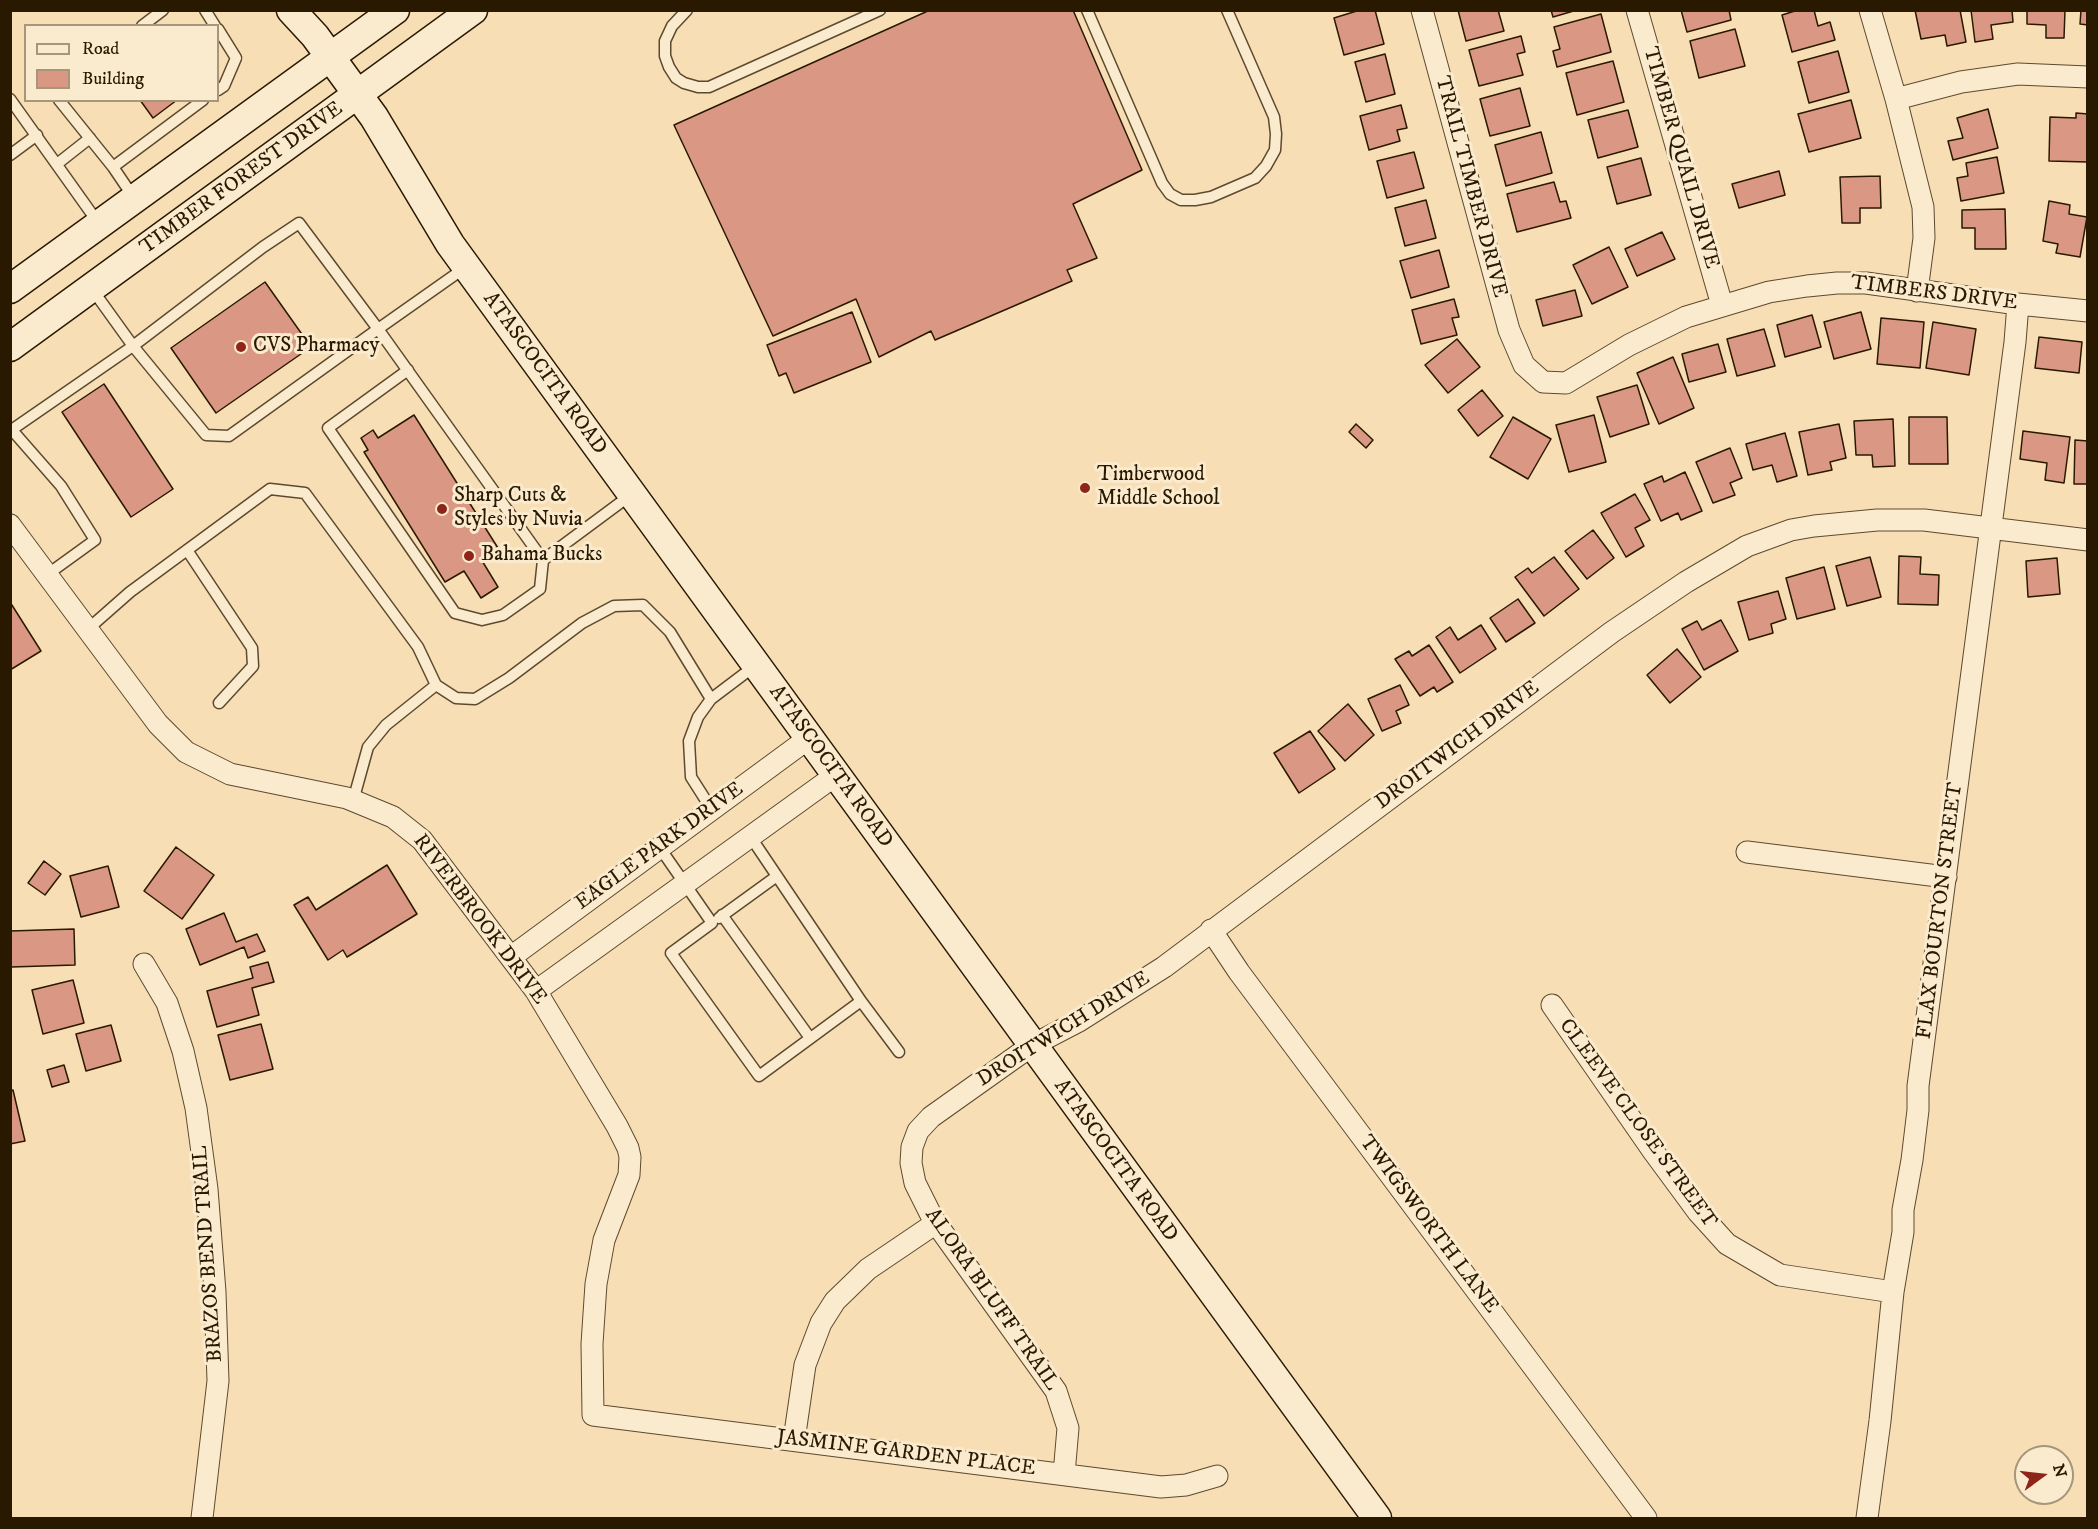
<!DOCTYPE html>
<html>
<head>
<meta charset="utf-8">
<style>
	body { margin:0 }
	#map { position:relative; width:2098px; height:1529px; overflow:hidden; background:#f8deb4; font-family:"IM FELL DW Pica",serif }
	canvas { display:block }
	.frame { position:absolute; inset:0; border:12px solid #291901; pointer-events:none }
	.legend { position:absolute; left:24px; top:24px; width:195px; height:78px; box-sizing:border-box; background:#faeace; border:2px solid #a6967c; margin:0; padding:8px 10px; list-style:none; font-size:18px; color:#291901 }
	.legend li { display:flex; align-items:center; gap:12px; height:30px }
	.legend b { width:30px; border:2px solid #a6967c }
	.north { position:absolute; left:2014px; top:1445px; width:60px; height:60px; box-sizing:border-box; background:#faeace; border:2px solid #a6967c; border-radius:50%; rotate:75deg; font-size:16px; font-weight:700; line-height:24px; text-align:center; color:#291901 }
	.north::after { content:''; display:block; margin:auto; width:21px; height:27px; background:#8f2418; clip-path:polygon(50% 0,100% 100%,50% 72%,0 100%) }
</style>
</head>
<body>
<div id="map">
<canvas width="2098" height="1529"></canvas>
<div class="frame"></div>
<ul class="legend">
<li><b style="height:8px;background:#faeace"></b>Road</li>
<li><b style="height:16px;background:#da9884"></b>Building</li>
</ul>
<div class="north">N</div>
</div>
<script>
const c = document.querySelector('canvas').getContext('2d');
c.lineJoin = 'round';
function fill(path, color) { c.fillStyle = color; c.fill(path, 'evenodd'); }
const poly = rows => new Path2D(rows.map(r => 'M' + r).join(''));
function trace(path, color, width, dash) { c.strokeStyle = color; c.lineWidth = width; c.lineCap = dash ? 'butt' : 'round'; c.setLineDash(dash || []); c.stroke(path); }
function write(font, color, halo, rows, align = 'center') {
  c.font = font + ' "IM FELL DW Pica",serif'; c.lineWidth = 6; c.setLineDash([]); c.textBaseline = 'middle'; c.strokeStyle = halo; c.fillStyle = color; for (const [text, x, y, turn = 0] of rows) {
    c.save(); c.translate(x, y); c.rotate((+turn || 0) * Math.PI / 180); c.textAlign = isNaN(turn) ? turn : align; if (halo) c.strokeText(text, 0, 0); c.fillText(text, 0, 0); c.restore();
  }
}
const building = poly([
	[930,10,1073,10,1142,170,1073,204,1097,258,1067,270,1072,281,935,340,931,331,879,357,856,299,773,336,674,125,930,10],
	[1360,10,1375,10,1384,44,1344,55,1334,18,1360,10],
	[1458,10,1498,10,1504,31,1466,41,1458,10],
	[1551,10,1577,10,1553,17,1551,10],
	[1681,10,1729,10,1731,20,1687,32,1681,10],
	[1798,10,1814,10,1818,26,1830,22,1835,40,1792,52,1782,15,1798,10],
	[1915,10,1960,10,1966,42,1947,46,1945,35,1921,39,1915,10],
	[1971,10,2012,10,2013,22,1991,25,1993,39,1975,42,1971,10],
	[2027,10,2065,10,2064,38,2046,38,2046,25,2027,24,2027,10],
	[2081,10,2088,10,2088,25,2080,24,2081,10],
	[1601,14,1611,52,1557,67,1553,51,1560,49,1554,27,1601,14],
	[1735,29,1745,66,1699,78,1690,41,1735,29],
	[1521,36,1525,52,1517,54,1523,75,1479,86,1469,50,1521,36],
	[1838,51,1849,92,1809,103,1798,62,1838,51],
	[1385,54,1395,94,1366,102,1355,62,1385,54],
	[1613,61,1624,102,1577,115,1566,73,1613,61],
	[1520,88,1530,126,1490,136,1480,99,1520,88],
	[140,100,177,100,153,118,140,100],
	[1851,100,1861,138,1809,152,1798,114,1851,100],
	[1401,105,1407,128,1397,130,1400,141,1369,150,1360,116,1401,105],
	[1988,109,1998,148,1953,160,1948,141,1963,138,1957,118,1988,109],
	[1628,110,1638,147,1598,158,1588,120,1628,110],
	[2076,113,2088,114,2088,162,2049,161,2050,117,2076,118,2076,113],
	[1541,132,1552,173,1506,186,1495,145,1541,132],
	[1414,152,1424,188,1387,198,1377,161,1414,152],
	[1997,157,2004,193,1961,201,1957,178,1968,176,1966,163,1997,157],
	[1641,158,1651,195,1617,204,1607,167,1641,158],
	[1779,171,1785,195,1739,208,1732,184,1779,171],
	[1880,176,1881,208,1860,208,1860,223,1842,223,1840,177,1880,176],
	[1554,182,1560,202,1566,201,1571,218,1517,232,1507,194,1554,182],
	[1426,200,1436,238,1405,246,1395,208,1426,200],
	[2049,201,2070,205,2069,214,2087,217,2080,257,2056,253,2058,244,2043,241,2049,201],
	[2005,209,2006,249,1975,249,1975,228,1962,228,1962,210,2005,209],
	[1662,232,1675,259,1637,276,1625,249,1662,232],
	[1609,247,1628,287,1592,304,1573,265,1609,247],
	[1439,250,1449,287,1411,298,1400,261,1439,250],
	[265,282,311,347,216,413,171,348,265,282],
	[1575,290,1582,316,1543,326,1536,300,1575,290],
	[1454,299,1459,317,1452,318,1457,335,1421,344,1412,310,1454,299],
	[852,312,871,362,794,393,786,373,779,376,767,345,852,312],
	[1861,312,1871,349,1834,359,1824,322,1861,312],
	[1812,315,1821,347,1785,357,1777,325,1812,315],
	[1881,318,1924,322,1920,368,1877,364,1881,318],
	[1933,322,1976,329,1969,375,1926,368,1933,322],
	[1764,329,1775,366,1737,376,1727,339,1764,329],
	[2039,337,2082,342,2079,373,2035,368,2039,337],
	[1457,339,1480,367,1448,393,1425,365,1457,339],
	[1718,344,1726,372,1689,382,1682,354,1718,344],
	[1673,357,1694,408,1659,424,1637,373,1673,357],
	[104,384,173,489,131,517,62,412,104,384],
	[1637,385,1649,424,1610,437,1597,397,1637,385],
	[1482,390,1503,416,1478,436,1458,410,1482,390],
	[414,415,498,548,481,559,498,587,481,598,464,571,445,582,364,452,368,450,361,438,373,430,378,438,414,415],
	[1594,415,1606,462,1569,472,1556,425,1594,415],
	[1513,417,1551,439,1528,479,1490,457,1513,417],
	[1909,417,1947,417,1948,464,1909,464,1909,417],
	[1893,419,1895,466,1873,467,1872,455,1856,455,1854,421,1893,419],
	[1356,424,1373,440,1366,448,1349,432,1356,424],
	[1839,424,1846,458,1830,462,1832,470,1808,475,1799,432,1839,424],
	[2023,431,2070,437,2064,483,2045,480,2047,463,2020,459,2023,431],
	[1785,433,1797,476,1777,482,1772,465,1753,470,1746,444,1785,433],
	[2075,440,2088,441,2088,484,2074,484,2075,440],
	[1730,448,1742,478,1730,483,1735,495,1713,503,1696,462,1730,448],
	[1685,472,1702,511,1681,520,1678,513,1661,521,1644,484,1662,476,1664,482,1685,472],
	[1635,494,1650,520,1635,528,1644,546,1626,557,1601,513,1635,494],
	[1593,530,1614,558,1587,579,1565,551,1593,530],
	[1899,556,1921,557,1920,574,1939,575,1938,605,1898,604,1899,556],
	[1554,557,1579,589,1544,616,1515,577,1528,568,1532,573,1554,557],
	[1870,557,1881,597,1847,606,1836,566,1870,557],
	[2057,558,2060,594,2028,597,2026,561,2057,558],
	[1824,567,1835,609,1797,619,1786,578,1824,567],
	[1778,591,1786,619,1771,624,1773,633,1749,640,1738,602,1778,591],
	[1518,599,1535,623,1506,642,1490,618,1518,599],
	[10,602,41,651,10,670,10,602],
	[1721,620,1738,651,1704,670,1682,629,1697,621,1702,630,1721,620],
	[1481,625,1496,649,1460,673,1436,637,1450,627,1458,640,1481,625],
	[1429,645,1453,682,1437,692,1434,687,1420,696,1395,659,1409,651,1412,656,1429,645],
	[1677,649,1701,677,1670,703,1647,675,1677,649],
	[1400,685,1409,705,1396,711,1401,723,1382,731,1368,699,1400,685],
	[1348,704,1374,735,1345,761,1318,731,1348,704],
	[1310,731,1335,769,1299,793,1274,753,1310,731],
	[176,847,214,875,182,919,144,891,176,847],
	[44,861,61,874,45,895,28,883,44,861],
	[387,865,417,914,347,957,343,950,328,960,294,905,308,897,316,910,387,865],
	[108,866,119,907,81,917,70,876,108,866],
	[224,913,236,942,257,934,265,951,248,958,244,947,200,965,186,929,224,913],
	[74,929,75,965,11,967,10,931,74,929],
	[268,962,274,982,252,988,259,1015,217,1027,207,991,253,978,250,967,268,962],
	[73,980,84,1023,43,1034,32,990,73,980],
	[261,1024,273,1069,230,1080,218,1035,261,1024],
	[111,1025,121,1061,86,1071,76,1034,111,1025],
	[64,1065,69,1082,52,1087,47,1070,64,1065],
	[13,1090,25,1141,10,1144,10,1091,13,1090]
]);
const service = poly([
	[205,10,215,26],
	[687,10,672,26,665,41,665,56,669,67,676,78,684,83,698,87,709,87,880,10],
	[1087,10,1162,183,1170,194,1181,200,1195,200,1211,197,1255,178,1266,166,1275,150,1276,134,1274,117,1227,10],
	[142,26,163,10],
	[218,29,236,58,224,86,218,90],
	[10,99,99,224],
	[59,100,113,167],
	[10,155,37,135],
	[57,164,90,138],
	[134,198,113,167,203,100],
	[92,289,133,346,263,247,299,223,378,329,466,267],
	[408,370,328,428,455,613,482,620,503,615,540,589,543,560],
	[12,430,61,486,95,540,48,574],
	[10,431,133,346,206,435,229,436,378,329,543,560,632,494],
	[187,550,252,648,253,666,219,703],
	[88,629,130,592,270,489,305,493,418,647,436,685,386,725,368,747,353,801],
	[436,685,456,698,475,699,509,678,582,623,614,606,643,605,670,632,711,699],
	[712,810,691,777,689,741,698,717,711,699,756,665],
	[660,848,712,923,671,953,759,1076,861,1001,750,836],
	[722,915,810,1038],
	[719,918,777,876],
	[861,1001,899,1052]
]);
const minor = poly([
	[1422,10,1509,330,1524,365,1543,382,1566,383,1629,345,1686,317,1769,292,1807,286,1837,283,1866,283,2018,304,2088,311],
	[1637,10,1722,305],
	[1870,10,1896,99,1923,207,1924,238,1917,291],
	[1896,99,1961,82,2018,74,2088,77],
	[10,525,158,724,186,752,230,774,347,798,393,817,422,840,536,991,617,1126,628,1148,630,1157,629,1175,604,1240,596,1284,592,1344,593,1415,1161,1487,1186,1485,1217,1476],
	[1747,852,1946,877],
	[1211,930,1239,972,1646,1518],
	[511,957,809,738],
	[144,964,167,1003,183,1051,196,1108,207,1189,215,1292,218,1381,202,1518],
	[536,991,836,775],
	[1552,1005,1653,1151,1698,1212,1727,1244,1780,1275,1893,1292],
	[794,1440,805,1365,821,1323,835,1301,868,1269,936,1223],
	[1064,1474,1068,1428,1056,1391,933,1219,915,1183,911,1163,912,1147,918,1131,931,1117,1031,1046,1079,1021,1164,967,1612,632,1686,582,1747,546,1791,530,1814,526,1877,520,1924,520,2088,540],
	[1867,1518,1880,1421,1893,1292,1903,1232,1903,1210,1912,1160,1918,1110,1918,1086,2015,342,2018,304]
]);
const secondary = poly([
	[291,10,315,36,374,117,450,244,1377,1518],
	[10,289,395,10],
	[10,347,473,10]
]);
const markers = [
	[241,347,6,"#8f2418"],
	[1085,488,6,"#8f2418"],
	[442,509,6,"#8f2418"],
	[469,556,6,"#8f2418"]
];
const streetNames = [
	["TIMBER QUAIL DRIVE",1680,158,74],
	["TIMBER FOREST DRIVE",242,179,-36],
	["TRAIL TIMBER DRIVE",1470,187,75],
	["TIMBERS DRIVE",1934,294,7],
	["ATASCOCITA ROAD",544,374,54],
	["DROITWICH DRIVE",1458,746,-37],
	["ATASCOCITA ROAD",830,767,54],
	["EAGLE PARK DRIVE",660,847,-36],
	["FLAX BOURTON STREET",1941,911,-83],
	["RIVERBROOK DRIVE",479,920,53],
	["DROITWICH DRIVE",1064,1030,-32],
	["CLEEVE CLOSE STREET",1637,1124,54],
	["ATASCOCITA ROAD",1115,1161,54],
	["TWIGSWORTH LANE",1428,1225,53],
	["BRAZOS BEND TRAIL",209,1254,-94],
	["ALORA BLUFF TRAIL",991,1300,55],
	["JASMINE GARDEN PLACE",906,1454,7]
];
const poiNames = [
	["CVS Pharmacy",253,347],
	["Timberwood",1097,476],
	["Middle School",1097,500],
	["Sharp Cuts &",454,497],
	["Styles by Nuvia",454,521],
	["Bahama Bucks",481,556]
];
fill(building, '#da9884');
trace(building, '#291901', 1.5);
trace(service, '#5d4a2e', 13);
trace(minor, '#5d4a2e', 23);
trace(secondary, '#291901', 31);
trace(service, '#faeace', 10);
trace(minor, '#faeace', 21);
trace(secondary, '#faeace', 28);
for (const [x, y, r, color] of markers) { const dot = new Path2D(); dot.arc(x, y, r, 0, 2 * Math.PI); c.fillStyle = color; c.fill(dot); trace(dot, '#faeace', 2); }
write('21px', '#291901', '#faeace', streetNames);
write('21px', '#291901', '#faeace', poiNames, 'left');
</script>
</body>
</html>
